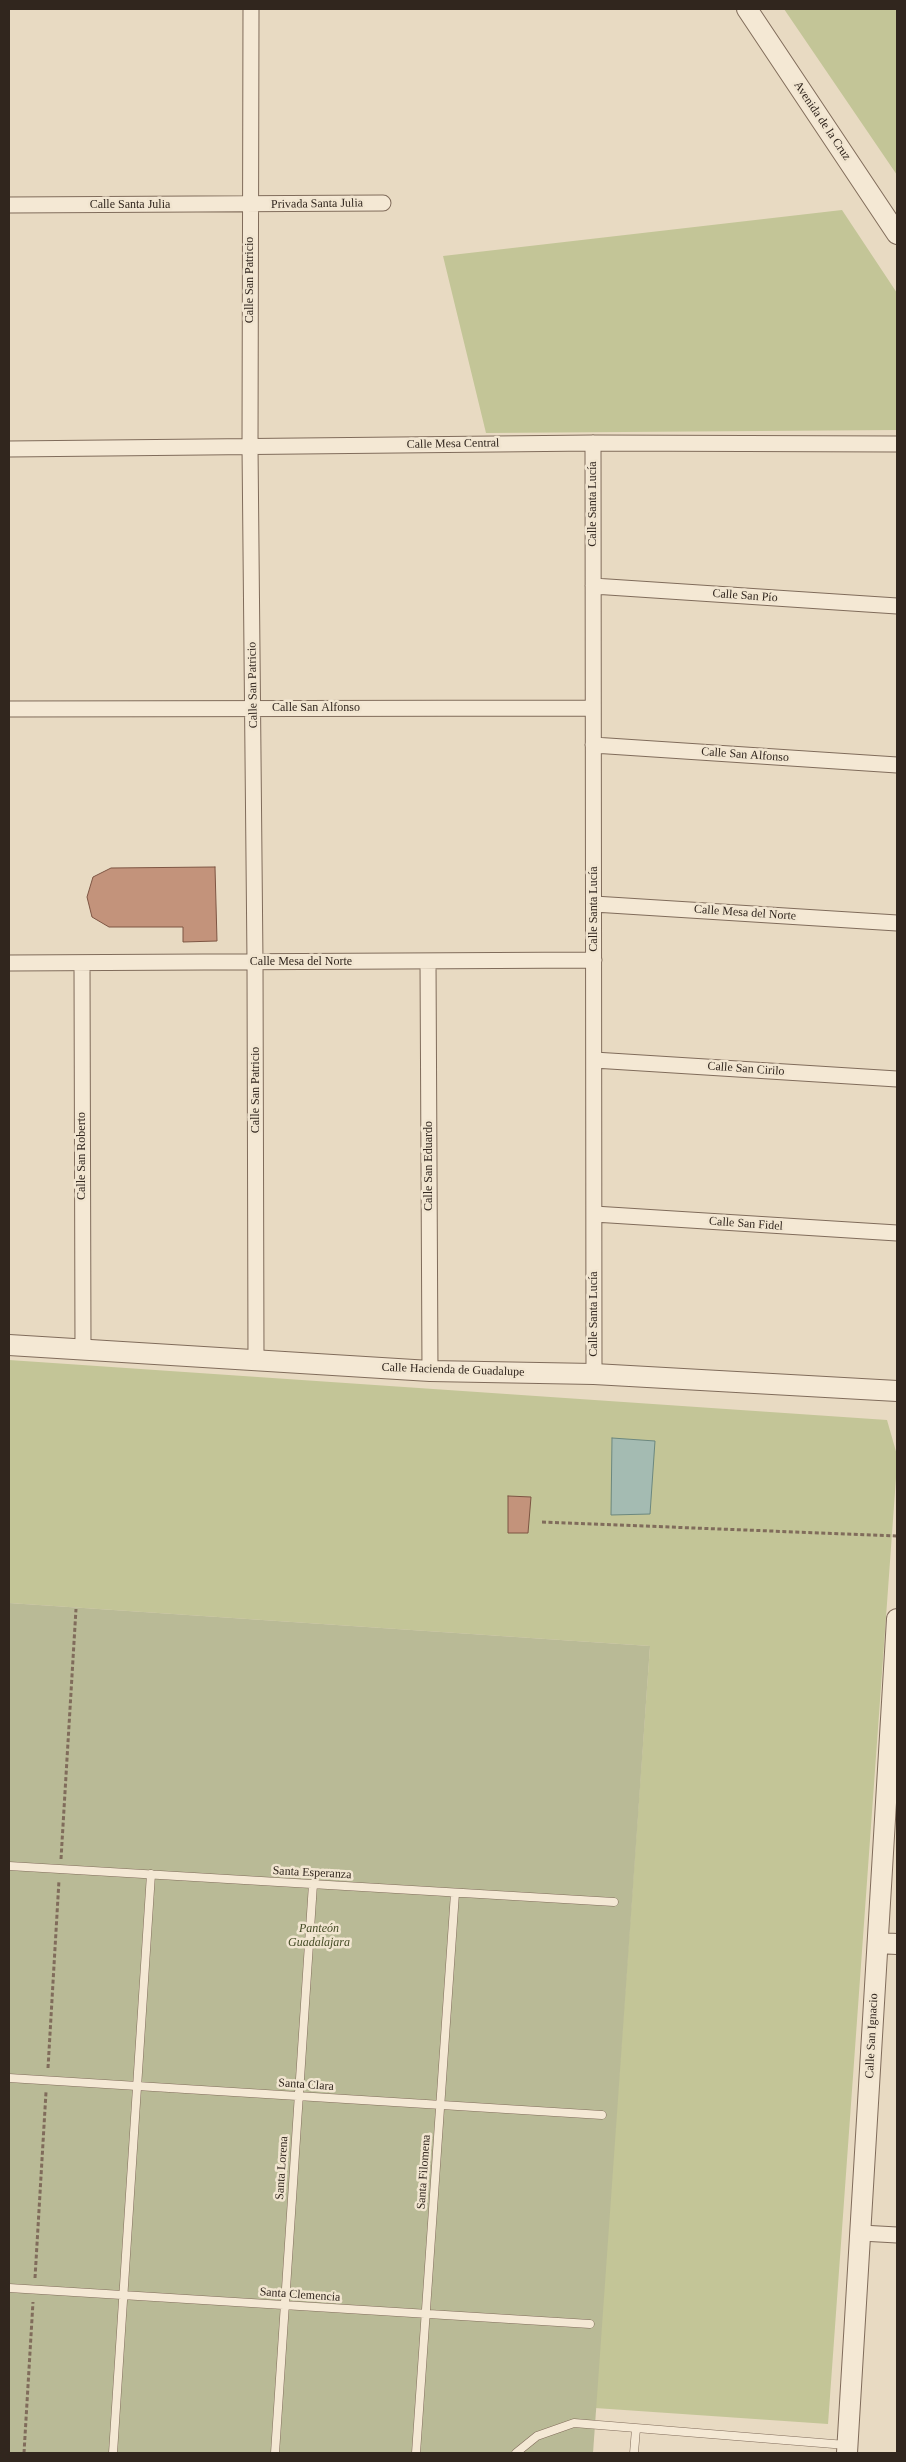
<!DOCTYPE html>
<html>
<head>
<meta charset="utf-8">
<style>
	body { margin:0 }
	#map { position:relative; width:906px; height:2462px; overflow:hidden; background:#e8dac2; font-family:"Times New Roman",serif }
	canvas { display:block }
	.frame { position:absolute; inset:0; border:10px solid #31261e; pointer-events:none }
</style>
</head>
<body>
<div id="map">
<canvas width="906" height="2462"></canvas>
<div class="frame"></div>
</div>
<script>
const c = document.querySelector('canvas').getContext('2d');
c.lineJoin = 'round';
function fill(path, color) { c.fillStyle = color; c.fill(path, 'evenodd'); }
const poly = rows => new Path2D(rows.map(r => 'M' + r).join(''));
function trace(path, color, width, dash) { c.strokeStyle = color; c.lineWidth = width; c.lineCap = dash ? 'butt' : 'round'; c.setLineDash(dash || []); c.stroke(path); }
function write(font, color, halo, rows, align = 'center') {
  c.font = font + ' "Times New Roman",serif'; c.lineWidth = 5; c.setLineDash([]); c.textBaseline = 'middle'; c.strokeStyle = halo; c.fillStyle = color; for (const [text, x, y, turn = 0] of rows) {
    c.save(); c.translate(x, y); c.rotate((+turn || 0) * Math.PI / 180); c.textAlign = isNaN(turn) ? turn : align; if (halo) c.strokeText(text, 0, 0); c.fillText(text, 0, 0); c.restore();
  }
}
const green = poly([
	[784,9,897,9,897,175],
	[842,210,897,293,897,430,486,433,443,256],
	[9,1360,887,1420,897,1455,897,1464,828,2424,595,2408,650,1646,9,1603]
]);
const cemetery = poly([
	[9,1603,650,1646,593,2453,9,2453]
]);
const water = poly([
	[612,1438,655,1441,650,1514,611,1515,612,1438]
]);
const building = poly([
	[215,867,217,941,183,942,183,927,109,927,92,917,87,897,93,877,111,868,215,867],
	[508,1496,531,1497,528,1533,508,1533,508,1496]
]);
const path = poly([
	[542,1522,897,1536],
	[61,1859,76,1609],
	[48,2068,59,1880],
	[35,2278,46,2092],
	[24,2453,33,2302]
]);
const service = poly([
	[9,1866,614,1902],
	[9,2078,602,2115],
	[9,2288,590,2324],
	[113,2453,151,1874],
	[275,2453,313,1884],
	[416,2453,455,1893],
	[516,2453,537,2436,574,2423,846,2445],
	[634,2453,636,2429]
]);
const minor = poly([
	[251,9,250,446,255,962,256,1361],
	[9,205,383,203],
	[593,443,594,1374],
	[9,449,593,443,897,444],
	[593,586,897,606],
	[9,709,593,708],
	[593,745,897,765],
	[594,904,897,923],
	[428,961,430,1371],
	[9,963,594,960],
	[82,963,83,1349],
	[594,1060,897,1079],
	[594,1214,897,1233],
	[861,2233,897,2235]
]);
const tertiary = poly([
	[747,9,897,234],
	[9,1345,430,1371,594,1374,897,1391],
	[878,1943,897,1944],
	[847,2453,897,1619]
]);
const streetNames = [
	["Avenida de la Cruz",822,121,56],
	["Privada Santa Julia",317,204,-1],
	["Calle Santa Julia",130,205],
	["Calle San Patricio",250,280,-90],
	["Calle Mesa Central",453,444,-1],
	["Calle Santa Lucía",593,504,-90],
	["Calle San Pío",745,596,4],
	["Calle San Patricio",253,685,-91],
	["Calle San Alfonso",316,708],
	["Calle San Alfonso",745,755,4],
	["Calle Santa Lucía",594,909,-90],
	["Calle Mesa del Norte",745,913,4],
	["Calle Mesa del Norte",301,962],
	["Calle San Cirilo",746,1069,4],
	["Calle San Patricio",256,1090,-90],
	["Calle San Roberto",82,1156,-90],
	["Calle San Eduardo",429,1166,-90],
	["Calle San Fidel",746,1224,4],
	["Calle Santa Lucía",594,1314,-90],
	["Calle Hacienda de Guadalupe",453,1370,2],
	["Santa Esperanza",312,1873,3],
	["Calle San Ignacio",872,2036,-87],
	["Santa Clara",306,2085,4],
	["Santa Lorena",282,2168,-86],
	["Santa Filomena",424,2172,-86],
	["Santa Clemencia",300,2295,4]
];
const parkNames = [
	["Panteón",319,1929],
	["Guadalajara",319,1943]
];
fill(green, '#c3c597');
fill(cemetery, '#b9ba96');
fill(water, '#a4bbb2');
trace(water, '#6c887f', 1);
fill(building, '#c3937b');
trace(building, '#7d5543', 1);
trace(service, '#806c5b', 9);
trace(minor, '#806c5b', 17);
trace(tertiary, '#806c5b', 22);
trace(path, '#806c5b', 3, [4, 2.5]);
trace(service, '#f4e8d4', 8);
trace(minor, '#f4e8d4', 15);
trace(tertiary, '#f4e8d4', 20);
write('12px', '#31261e', '#f1e5d0', streetNames);
write('italic 12px', '#454c26', '#f1e5d0', parkNames);
</script>
</body>
</html>
